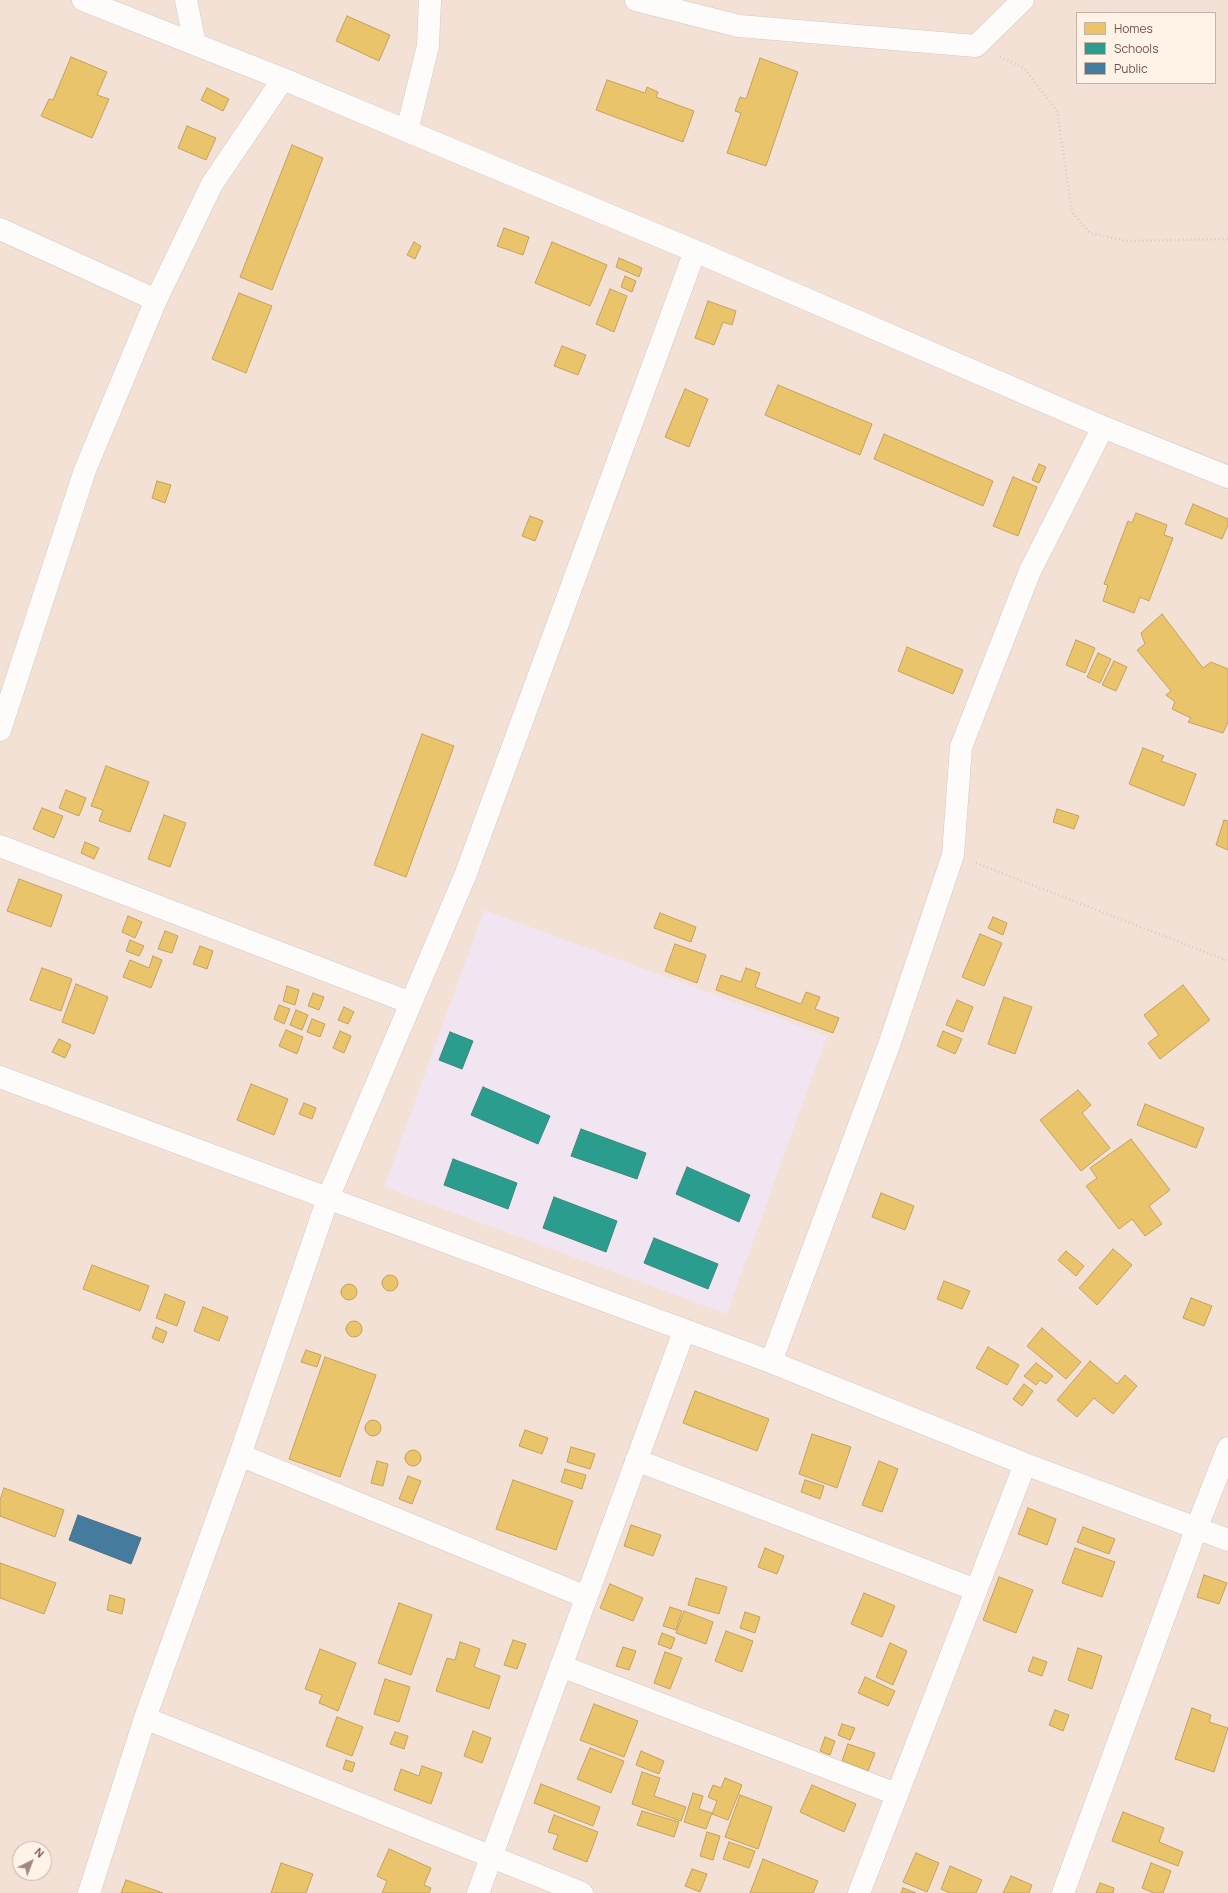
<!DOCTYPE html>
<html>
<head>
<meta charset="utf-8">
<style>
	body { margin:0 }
	#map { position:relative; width:1228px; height:1893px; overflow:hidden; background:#f7eee6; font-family:Manrope,sans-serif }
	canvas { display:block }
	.legend { position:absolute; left:1076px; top:12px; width:140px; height:72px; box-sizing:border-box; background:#fff3e8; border:1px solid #c8b2a7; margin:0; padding:5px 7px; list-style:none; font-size:12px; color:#755146 }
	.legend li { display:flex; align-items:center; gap:8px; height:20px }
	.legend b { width:20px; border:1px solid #c8b2a7 }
	.north { position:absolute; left:12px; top:1841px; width:40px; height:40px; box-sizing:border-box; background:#fff3e8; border:1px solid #c8b2a7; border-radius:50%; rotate:42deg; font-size:11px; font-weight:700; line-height:16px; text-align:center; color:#755146 }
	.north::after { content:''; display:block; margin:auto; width:14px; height:18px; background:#a2887e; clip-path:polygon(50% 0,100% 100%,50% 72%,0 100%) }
</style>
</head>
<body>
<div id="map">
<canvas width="1228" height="1893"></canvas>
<ul class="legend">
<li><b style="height:11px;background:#e9c46a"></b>Homes</li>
<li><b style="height:11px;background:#2a9d8f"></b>Schools</li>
<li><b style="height:11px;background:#457b9d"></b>Public</li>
</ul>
<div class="north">N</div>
</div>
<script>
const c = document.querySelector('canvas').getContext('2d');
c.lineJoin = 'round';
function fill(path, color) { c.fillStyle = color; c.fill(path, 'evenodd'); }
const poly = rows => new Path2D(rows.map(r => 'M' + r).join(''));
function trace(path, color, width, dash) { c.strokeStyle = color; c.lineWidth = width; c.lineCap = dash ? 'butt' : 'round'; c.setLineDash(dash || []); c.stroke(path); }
const residential = poly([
	[0,0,1228,0,1228,1893,0,1893],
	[1077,13,1215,13,1215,83,1077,83],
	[20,1849,44,1849,44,1873,20,1873]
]);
const education = poly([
	[484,910,827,1036,727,1314,384,1187]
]);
const homes = poly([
	[347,16,390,35,379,61,336,41,347,16],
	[71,57,107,72,97,95,109,99,92,138,41,116,49,99,53,100,71,57],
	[760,58,798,72,766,166,727,153,741,113,735,111,740,97,746,99,760,58],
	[607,80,645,93,647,87,658,92,656,97,694,111,683,142,596,110,607,80],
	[207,88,229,99,223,111,201,100,207,88],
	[187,126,216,138,206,160,178,148,187,126],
	[292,145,323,158,272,290,240,277,292,145],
	[504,228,529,237,523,255,497,246,504,228],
	[414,242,421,246,415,259,407,255,414,242],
	[552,242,607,265,590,306,535,283,552,242],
	[619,258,642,268,639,277,616,267,619,258],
	[625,276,636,281,632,292,621,287,625,276],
	[610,289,627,296,614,332,596,324,610,289],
	[239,293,272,306,246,373,212,359,239,293],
	[708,301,736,311,732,325,723,322,714,345,695,338,708,301],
	[562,346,586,355,578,375,554,366,562,346],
	[778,385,872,424,860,455,765,415,778,385],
	[685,389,708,399,689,447,665,437,685,389],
	[884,434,993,481,983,506,874,459,884,434],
	[1039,464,1046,467,1039,483,1032,480,1039,464],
	[1013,477,1037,487,1018,536,993,526,1013,477],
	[157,481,171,485,165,503,152,498,157,481],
	[1193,504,1228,519,1228,525,1222,539,1185,524,1193,504],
	[1136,513,1167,525,1164,535,1173,538,1149,601,1140,597,1134,613,1103,601,1108,585,1104,584,1128,521,1132,523,1136,513],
	[530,516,543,521,535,541,522,536,530,516],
	[1162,614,1203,668,1211,662,1228,669,1228,722,1223,733,1188,722,1191,718,1172,709,1175,702,1166,695,1171,691,1137,650,1145,644,1141,633,1162,614],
	[1076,640,1095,648,1085,673,1066,665,1076,640],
	[907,647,963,670,953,694,898,671,907,647],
	[1098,653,1111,659,1100,683,1087,677,1098,653],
	[1114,661,1127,667,1116,691,1102,685,1114,661],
	[422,734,454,746,406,877,374,865,422,734],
	[1143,748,1164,756,1161,761,1196,774,1184,806,1129,784,1143,748],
	[106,766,149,782,130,832,99,821,103,810,91,806,106,766],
	[66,790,86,798,79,816,59,808,66,790],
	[42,808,63,816,54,838,33,829,42,808],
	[1057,809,1079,816,1074,829,1053,822,1057,809],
	[164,815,186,823,170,867,148,859,164,815],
	[1224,820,1228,821,1228,850,1216,845,1224,820],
	[85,842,99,848,94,859,81,853,85,842],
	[19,879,62,895,51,927,7,911,19,879],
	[660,913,696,927,691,942,654,928,660,913],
	[128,916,142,922,135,938,122,932,128,916],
	[993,917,1007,923,1003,935,988,928,993,917],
	[165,931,178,936,172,953,158,949,165,931],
	[980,934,1002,943,984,986,962,977,980,934],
	[130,940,144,946,139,956,126,951,130,940],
	[675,944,706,955,697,983,665,971,675,944],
	[200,946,213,951,207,969,193,964,200,946],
	[153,956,162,960,151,988,123,977,130,960,149,968,153,956],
	[42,968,72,979,61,1011,30,1000,42,968],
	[746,968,760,973,755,987,801,1004,806,992,820,997,815,1009,839,1018,833,1033,716,990,721,975,741,982,746,968],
	[76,984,108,997,94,1034,62,1022,76,984],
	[1183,985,1210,1020,1160,1059,1148,1043,1159,1035,1144,1015,1183,985],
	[287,986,299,990,295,1005,283,1001,287,986],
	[313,993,324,997,319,1010,308,1006,313,993],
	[1004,997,1032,1007,1015,1054,988,1044,1004,997],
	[957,1000,973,1007,963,1032,946,1025,957,1000],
	[279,1005,290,1009,284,1024,274,1019,279,1005],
	[344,1007,354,1012,348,1024,338,1020,344,1007],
	[296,1010,308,1015,302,1030,290,1025,296,1010],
	[312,1019,325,1024,320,1037,307,1032,312,1019],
	[286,1030,303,1037,297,1054,279,1046,286,1030],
	[340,1031,351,1036,344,1053,333,1048,340,1031],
	[943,1031,962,1039,955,1054,937,1046,943,1031],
	[59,1039,71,1045,65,1058,52,1052,59,1039],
	[251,1084,288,1099,274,1135,237,1120,251,1084],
	[1078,1090,1091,1105,1082,1113,1110,1148,1081,1171,1040,1120,1078,1090],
	[304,1103,316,1108,312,1119,299,1114,304,1103],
	[1145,1104,1204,1128,1196,1148,1137,1125,1145,1104],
	[1131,1139,1170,1190,1149,1206,1162,1224,1145,1236,1132,1219,1119,1229,1086,1186,1097,1178,1090,1168,1131,1139],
	[881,1193,914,1206,905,1230,872,1217,881,1193],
	[1113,1249,1132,1265,1097,1305,1079,1288,1113,1249],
	[1066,1251,1084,1266,1076,1276,1058,1260,1066,1251],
	[92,1265,149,1286,140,1311,83,1289,92,1265],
	'382 1283a8 8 0 1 1 16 0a8 8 0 1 1-16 0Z',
	[944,1281,970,1291,962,1309,937,1299,944,1281],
	'341 1292a8 8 0 1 1 16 0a8 8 0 1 1-16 0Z',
	[165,1294,185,1302,177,1326,156,1318,165,1294],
	[1191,1298,1212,1306,1204,1326,1183,1318,1191,1298],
	[203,1307,228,1317,219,1341,194,1331,203,1307],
	'346 1329a8 8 0 1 1 16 0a8 8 0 1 1-16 0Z',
	[156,1327,167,1332,163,1343,152,1338,156,1327],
	[1042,1328,1081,1362,1066,1379,1027,1346,1042,1328],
	[988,1347,1019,1365,1007,1385,976,1368,988,1347],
	[306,1350,321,1355,317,1367,301,1362,306,1350],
	[325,1357,376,1375,340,1477,289,1459,325,1357],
	[1090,1361,1117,1384,1125,1375,1137,1386,1113,1414,1094,1398,1077,1417,1057,1400,1090,1361],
	[1036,1363,1053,1376,1046,1384,1040,1380,1036,1385,1024,1376,1036,1363],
	[1024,1384,1033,1391,1022,1406,1013,1399,1024,1384],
	[695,1391,769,1419,757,1451,683,1423,695,1391],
	'365 1428a8 8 0 1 1 16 0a8 8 0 1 1-16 0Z',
	[525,1430,548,1438,542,1454,519,1446,525,1430],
	[812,1434,851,1447,837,1488,799,1474,812,1434],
	[571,1447,595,1454,590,1469,567,1462,571,1447],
	'405 1458a8 8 0 1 1 16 0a8 8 0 1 1-16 0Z',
	[377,1461,388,1464,383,1486,371,1483,377,1461],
	[879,1461,898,1469,882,1512,862,1505,879,1461],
	[565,1469,586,1475,582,1489,561,1482,565,1469],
	[408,1476,421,1481,412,1504,399,1499,408,1476],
	[513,1480,573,1501,556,1550,496,1529,513,1480],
	[805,1480,824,1486,820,1499,801,1492,805,1480],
	[4,1488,64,1510,55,1537,0,1516,0,1500,4,1488],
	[1028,1508,1056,1519,1047,1545,1018,1534,1028,1508],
	[631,1525,661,1535,653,1556,624,1546,631,1525],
	[1083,1527,1115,1539,1109,1554,1077,1542,1083,1527],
	[765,1548,784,1556,777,1574,758,1567,765,1548],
	[1075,1548,1115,1562,1102,1597,1062,1583,1075,1548],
	[0,1563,56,1583,44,1614,0,1598,0,1563],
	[1204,1575,1227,1583,1219,1604,1197,1597,1204,1575],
	[999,1577,1033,1590,1016,1633,983,1620,999,1577],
	[696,1578,727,1587,719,1614,688,1605,696,1578],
	[610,1584,643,1598,633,1621,600,1608,610,1584],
	[864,1593,895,1606,882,1637,851,1624,864,1593],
	[110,1595,125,1599,122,1614,107,1610,110,1595],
	[399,1603,432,1615,411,1675,378,1663,399,1603],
	[670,1607,682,1611,676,1630,663,1626,670,1607],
	[684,1611,713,1622,706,1644,676,1633,684,1611],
	[745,1612,760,1617,755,1633,740,1628,745,1612],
	[726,1631,753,1641,742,1672,715,1661,726,1631],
	[662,1633,675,1638,671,1649,658,1644,662,1633],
	[513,1640,526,1644,517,1669,504,1665,513,1640],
	[460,1642,480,1649,474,1667,500,1676,489,1709,436,1691,447,1658,455,1660,460,1642],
	[890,1643,907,1651,893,1685,876,1677,890,1643],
	[623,1647,636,1651,629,1670,616,1666,623,1647],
	[1078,1648,1102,1656,1092,1689,1068,1680,1078,1648],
	[320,1649,356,1663,338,1711,319,1703,322,1695,305,1689,320,1649],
	[665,1652,682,1658,670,1689,654,1683,665,1652],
	[1033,1657,1047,1662,1042,1676,1028,1671,1033,1657],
	[865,1677,895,1691,888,1706,858,1693,865,1677],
	[385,1679,410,1687,399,1722,374,1714,385,1679],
	[594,1704,638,1721,624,1757,580,1740,594,1704],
	[1192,1708,1211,1715,1209,1722,1228,1728,1214,1772,1175,1759,1192,1708],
	[1055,1710,1069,1715,1063,1731,1049,1725,1055,1710],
	[337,1717,363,1727,352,1756,326,1746,337,1717],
	[842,1724,855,1728,850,1740,838,1735,842,1724],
	[473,1731,491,1738,482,1763,464,1756,473,1731],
	[395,1732,408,1736,404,1749,390,1744,395,1732],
	[825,1737,835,1741,830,1755,820,1751,825,1737],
	[848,1744,875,1753,868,1771,842,1761,848,1744],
	[590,1748,624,1761,611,1793,577,1779,590,1748],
	[641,1751,664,1761,659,1774,636,1765,641,1751],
	[346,1760,355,1763,352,1772,343,1769,346,1760],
	[422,1766,442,1773,431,1804,394,1790,401,1769,419,1776,422,1766],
	[642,1772,660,1778,654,1796,686,1807,681,1821,632,1804,642,1772],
	[725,1778,742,1785,728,1820,712,1814,717,1801,708,1797,713,1785,721,1788,725,1778],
	[541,1784,600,1807,593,1826,534,1803,541,1784],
	[812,1785,856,1804,844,1832,800,1812,812,1785],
	[693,1793,703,1796,699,1809,712,1813,706,1829,684,1822,693,1793],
	[740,1795,772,1807,758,1849,725,1837,740,1795],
	[642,1811,679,1822,674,1837,637,1825,642,1811],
	[1123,1812,1164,1828,1159,1842,1183,1852,1178,1866,1112,1841,1123,1812],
	[554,1815,598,1832,587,1862,553,1849,558,1835,548,1832,554,1815],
	[707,1832,720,1836,713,1860,700,1856,707,1832],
	[729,1842,755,1851,749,1868,723,1859,729,1842],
	[389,1849,431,1868,424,1885,431,1888,429,1893,382,1893,387,1881,377,1876,389,1849],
	[916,1853,939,1863,927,1892,903,1882,916,1853],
	[763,1859,818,1881,813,1893,750,1893,763,1859],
	[281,1863,313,1874,306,1893,271,1893,281,1863],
	[1151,1863,1171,1871,1163,1893,1154,1893,1142,1888,1151,1863],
	[950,1866,982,1880,976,1893,950,1893,941,1889,950,1866],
	[692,1869,707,1874,700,1892,685,1886,692,1869],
	[1011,1876,1032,1885,1029,1893,1003,1893,1011,1876],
	[126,1880,163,1893,121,1893,126,1880],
	[1100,1883,1114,1888,1113,1893,1096,1893,1100,1883],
	[903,1888,916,1893,901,1893,903,1888]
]);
const schools = poly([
	[450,1032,473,1041,462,1069,439,1060,450,1032],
	[483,1087,550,1116,538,1144,471,1115,483,1087],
	[581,1129,646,1153,637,1179,571,1156,581,1129],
	[453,1159,517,1183,508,1209,444,1185,453,1159],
	[687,1167,750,1195,739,1222,676,1194,687,1167],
	[554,1197,617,1221,606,1252,543,1228,554,1197],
	[654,1238,718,1264,708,1289,644,1263,654,1238]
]);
const public = poly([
	[78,1515,141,1538,131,1564,69,1540,78,1515]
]);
const path = poly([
	[1000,57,1024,68,1057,111,1072,212,1090,233,1126,241,1228,239],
	[976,863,1228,961]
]);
const minor = poly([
	[83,0,283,79,407,131,695,251,1103,427,1228,477],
	[186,0,195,44],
	[636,0,739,26,976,46,1023,0],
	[407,131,428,46,430,0],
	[0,229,156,300],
	[0,730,85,470,156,300,212,184,283,79],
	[0,846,411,1003],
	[0,1077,771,1362,1025,1464,1228,1540],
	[771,1362,889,1045,953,855,961,747,1030,571,1103,427],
	[240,1455,586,1597],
	[636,1460,976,1590],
	[561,1666,896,1794],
	[145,1718,582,1893],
	[89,1893,145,1718,240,1455,328,1198,465,876,695,251],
	[478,1893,684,1331],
	[859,1893,1025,1464],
	[1063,1893,1197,1527,1228,1448]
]);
fill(residential, '#f2e1d4');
fill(education, '#f0e5f0');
fill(homes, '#e9c46a');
trace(homes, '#c6a25f', 1);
fill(schools, '#2a9d8f');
trace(schools, '#408679', 1);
fill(public, '#457b9d');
trace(public, '#536e83', 1);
trace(minor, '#d6c9c2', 23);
trace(path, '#d8ccc8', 2.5, [1, 3]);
trace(minor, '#fefcfb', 22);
</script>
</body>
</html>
